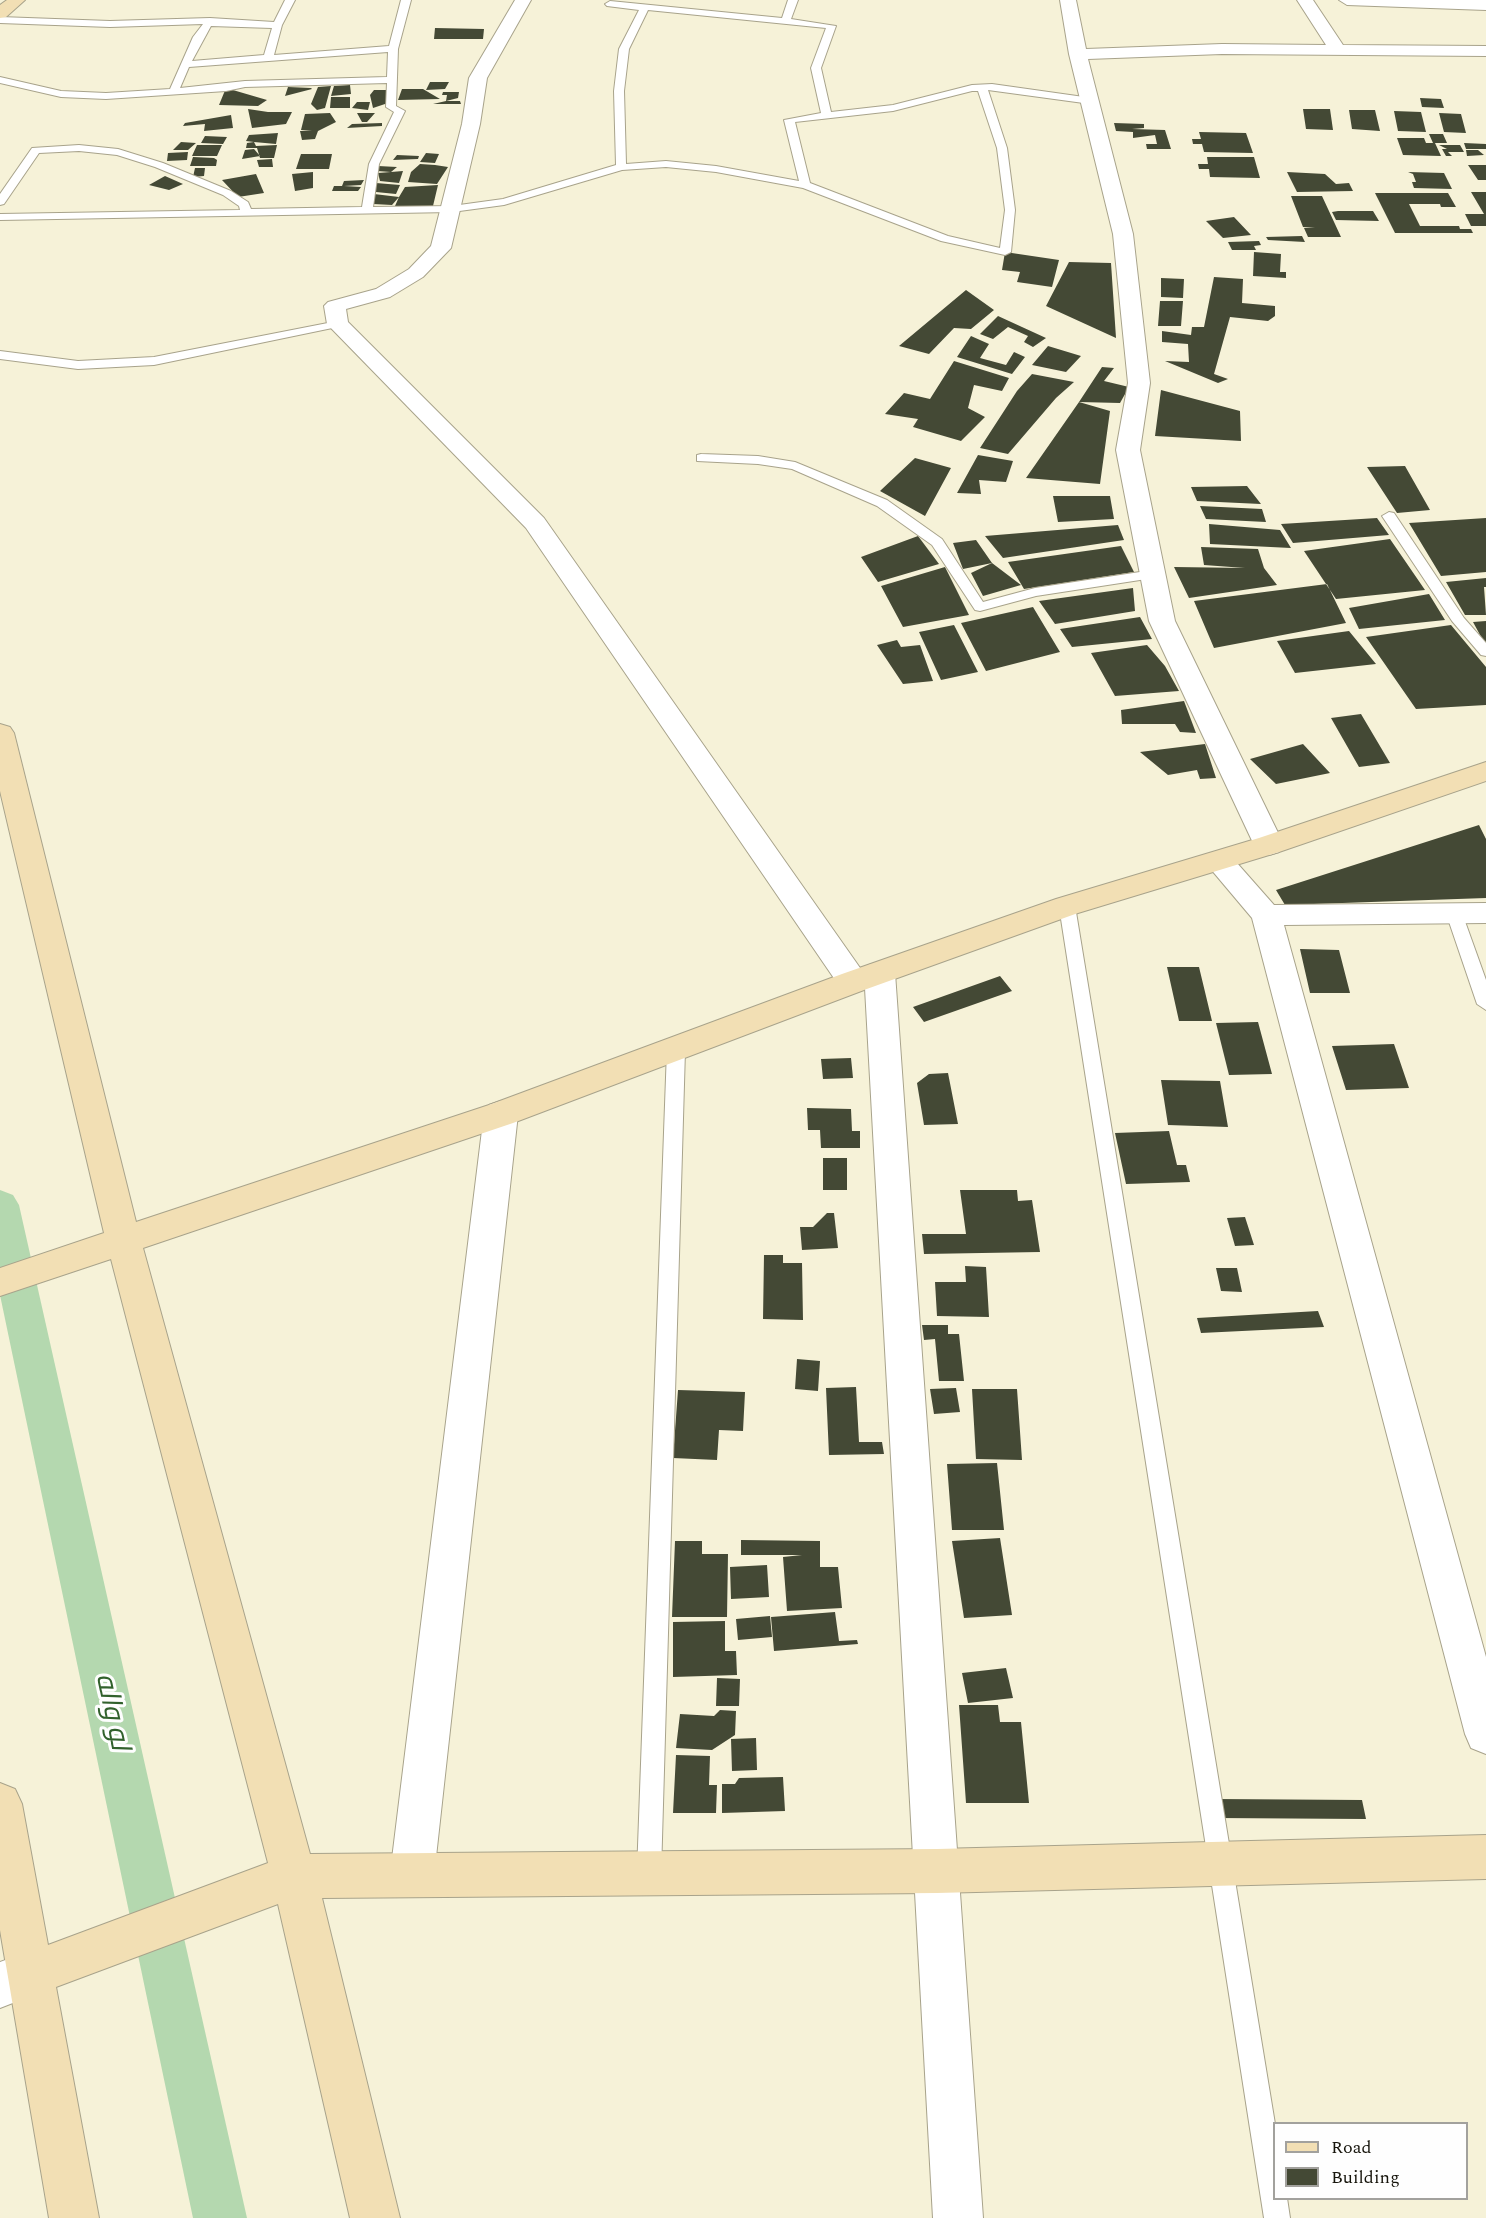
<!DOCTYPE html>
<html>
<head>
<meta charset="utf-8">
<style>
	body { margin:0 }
	#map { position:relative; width:1486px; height:2218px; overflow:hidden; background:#f6f2d8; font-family:Spectral,serif }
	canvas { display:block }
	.legend { position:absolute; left:1273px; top:2122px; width:195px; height:78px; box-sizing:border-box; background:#fefefe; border:2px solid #a2a19d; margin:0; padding:8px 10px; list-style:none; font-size:18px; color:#17150c }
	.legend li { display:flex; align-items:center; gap:12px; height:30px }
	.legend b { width:30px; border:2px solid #a2a19d }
</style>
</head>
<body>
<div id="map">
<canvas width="1486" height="2218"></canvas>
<ul class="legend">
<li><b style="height:8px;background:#f2dfb4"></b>Road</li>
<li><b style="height:16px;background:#444935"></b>Building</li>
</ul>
</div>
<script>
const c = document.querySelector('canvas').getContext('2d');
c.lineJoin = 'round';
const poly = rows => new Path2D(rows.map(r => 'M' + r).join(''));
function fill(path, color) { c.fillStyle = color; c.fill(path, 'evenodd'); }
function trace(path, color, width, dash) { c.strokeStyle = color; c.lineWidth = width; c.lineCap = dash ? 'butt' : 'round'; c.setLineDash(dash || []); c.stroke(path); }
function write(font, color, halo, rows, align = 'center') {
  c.font = font + ' Spectral,Cairo,serif'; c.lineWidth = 6; c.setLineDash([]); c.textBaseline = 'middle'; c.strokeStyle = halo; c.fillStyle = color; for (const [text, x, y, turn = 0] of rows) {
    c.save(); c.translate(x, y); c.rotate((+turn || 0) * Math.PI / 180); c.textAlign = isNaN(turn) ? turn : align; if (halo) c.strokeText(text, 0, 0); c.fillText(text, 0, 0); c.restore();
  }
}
const canal = poly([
	[0,1190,13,1195,19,1205,247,2218,193,2218,0,1295,0,1190]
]);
const building = poly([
	[435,28,484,29,483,39,434,39],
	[430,82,449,82,445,89,426,90],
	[350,85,351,94,331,96,334,86],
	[331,86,325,108,317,110,311,104,318,87],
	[288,87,311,88,312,89,285,96],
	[226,88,267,100,258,106,219,105],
	[402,89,423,89,440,99,398,100],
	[374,90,389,90,391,102,373,108,370,95],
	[443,92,459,92,458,98,446,101,460,101,461,104,433,104,446,101,447,95,442,95],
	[331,97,350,97,350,108,330,108],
	[1420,98,1441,99,1444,108,1422,107],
	[357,102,370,102,368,110,352,108],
	[248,109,268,112,292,112,286,124,252,128],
	[1303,109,1330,109,1333,130,1306,129],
	[1349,110,1375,110,1380,131,1352,129],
	[1394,111,1421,112,1426,132,1398,131],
	[330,113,336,122,318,131,315,139,302,140,300,131,312,131,301,130,305,114],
	[357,113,375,113,367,122,362,122],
	[1439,113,1461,114,1466,133,1444,132],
	[231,115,233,128,204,131,205,124,183,126,185,123],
	[382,123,382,126,347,128,352,124],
	[1114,123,1144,124,1144,128,1132,129,1165,130,1171,149,1147,149,1146,144,1157,144,1155,135,1133,138,1133,132,1116,131],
	[1199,132,1246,133,1253,153,1204,152,1202,144,1193,144,1192,139,1201,139],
	[278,133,276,144,254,142,256,146,277,145,274,158,260,158,257,148,246,148,247,143,254,142,246,141,249,135],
	[1429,134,1443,134,1447,143,1435,143,1441,156,1403,155,1397,138,1424,138,1426,143,1433,143],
	[205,136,227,137,223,144,201,143],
	[181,142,196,143,188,150,173,150],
	[1464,143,1486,144,1486,149,1466,149],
	[197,145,222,145,217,156,192,156],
	[1439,145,1460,145,1464,152,1448,152,1452,156,1446,156,1442,149,1447,149],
	[254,149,260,156,242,159,245,150],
	[1466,150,1478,150,1484,155,1467,156],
	[188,152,187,160,167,161,168,153],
	[426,153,439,154,435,163,420,162],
	[301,154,332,154,329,169,296,169],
	[397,155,419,156,418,159,393,160],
	[193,157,214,158,217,160,216,166,190,166],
	[1207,157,1254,157,1260,178,1210,177,1209,169,1199,169,1198,164,1208,164],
	[272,159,273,167,259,167,257,160],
	[420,164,435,165,448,167,437,184,408,182,411,172],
	[1468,165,1486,165,1486,180,1478,180],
	[378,166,397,167,391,172,403,171,399,183,380,181,378,173,391,172,377,171],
	[195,168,205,168,204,176,193,177],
	[313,172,313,188,295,191,292,174],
	[1287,172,1325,174,1336,184,1349,183,1353,191,1297,192],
	[1408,172,1444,173,1452,189,1414,188,1412,182,1416,182,1413,174],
	[256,174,264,193,238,197,222,180],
	[165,176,183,184,169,190,149,185],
	[364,180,361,185,344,186,361,187,358,191,332,191,334,186,342,186,344,181],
	[376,183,400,185,396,194,376,192],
	[438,185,433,206,395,206,399,197,392,205,373,204,374,194,399,197,405,187],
	[1471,192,1486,192,1486,226,1471,226,1465,214,1484,214],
	[1375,193,1448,193,1456,207,1441,207,1440,204,1409,204,1420,226,1459,226,1460,229,1471,229,1473,233,1395,233],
	[1291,196,1322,196,1341,237,1308,237,1304,228,1315,228,1303,227],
	[1338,211,1373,211,1379,221,1336,220,1332,212],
	[1234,217,1251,235,1223,238,1206,221],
	[1302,236,1305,242,1268,240,1266,237],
	[1259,241,1261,245,1254,246,1256,250,1232,250,1228,242],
	[1005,252,1059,260,1052,287,1017,282,1020,272,1002,270],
	[1254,252,1281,254,1280,272,1286,272,1286,278,1253,276],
	[1069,262,1111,263,1116,338,1046,306],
	[1214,277,1243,279,1242,303,1275,306,1275,316,1268,321,1230,317,1214,374,1228,379,1218,383,1165,361,1189,362,1188,344,1162,342,1162,331,1191,335,1192,327,1204,327],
	[1161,278,1184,279,1183,298,1161,297],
	[966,290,994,310,971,329,954,328,929,354,899,346],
	[1160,301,1183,301,1181,326,1158,326],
	[998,316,1046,338,1033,347,1024,342,1028,336,1008,327,993,339,980,334],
	[971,336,989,344,980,358,1006,365,1014,352,1025,357,1012,374,957,357],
	[1048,346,1081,356,1066,372,1032,365],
	[954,361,1009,378,1002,391,974,385,968,408,985,417,961,441,913,427,918,419,885,414,904,393,930,399],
	[1102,367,1114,368,1104,381,1129,387,1120,403,1079,402],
	[1032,374,1074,382,1056,398,1008,454,980,448,1017,391],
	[1161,390,1240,411,1241,441,1155,436],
	[1079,402,1110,411,1100,484,1026,478],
	[978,455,1013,461,1006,482,979,480,981,494,957,493],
	[915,458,951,468,925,516,880,491],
	[1405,466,1430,510,1397,513,1367,467],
	[1247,486,1261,504,1197,501,1191,487],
	[1053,496,1110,496,1114,519,1058,522],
	[1200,506,1262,509,1266,522,1206,519],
	[1377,518,1389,535,1293,543,1281,524],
	[1486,518,1486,572,1441,576,1409,523],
	[1209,524,1280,530,1291,548,1210,544],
	[1118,525,1124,540,1003,558,985,536],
	[918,536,939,564,878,582,861,557],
	[1390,539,1425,590,1336,599,1304,551],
	[976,540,992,563,963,569,953,543],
	[1121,546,1134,572,1024,589,1008,562],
	[1201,547,1258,549,1264,568,1277,585,1189,598,1174,567,1245,568,1204,565],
	[992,563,1021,585,983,596,971,573],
	[945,567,969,615,903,627,881,586],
	[1486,578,1486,587,1484,587,1486,615,1465,615,1446,582],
	[1327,584,1346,623,1214,648,1194,601],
	[1133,588,1135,611,1055,624,1039,601],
	[1429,594,1445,620,1359,629,1349,608],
	[1033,607,1060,652,986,671,961,623],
	[1140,617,1152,639,1072,647,1060,629],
	[1486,621,1486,646,1473,622],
	[954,625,978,672,941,680,919,632],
	[1451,625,1486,667,1486,705,1416,709,1366,637],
	[1349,631,1376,664,1295,673,1277,641],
	[897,640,901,647,920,645,933,681,903,684,877,645],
	[1147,645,1165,666,1179,691,1115,696,1091,653],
	[1184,701,1196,733,1180,732,1175,724,1122,724,1121,710],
	[1361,714,1390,763,1359,767,1331,718],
	[1205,744,1216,778,1200,779,1197,770,1168,775,1140,752],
	[1303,744,1330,773,1276,784,1250,759],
	[1479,825,1486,839,1486,898,1285,905,1276,890],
	[1300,949,1339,950,1350,993,1310,993],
	[1167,967,1199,967,1212,1021,1179,1021],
	[1000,976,1012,991,924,1022,913,1007],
	[1258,1022,1272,1074,1229,1075,1216,1023],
	[1394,1044,1409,1088,1346,1090,1332,1046],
	[851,1058,853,1078,823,1079,821,1059],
	[948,1073,958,1124,924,1125,917,1083,929,1074],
	[1161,1080,1220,1081,1228,1127,1168,1125],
	[807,1108,851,1109,852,1131,860,1131,860,1148,821,1148,820,1130,808,1130],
	[1169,1131,1177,1165,1186,1165,1190,1182,1126,1184,1115,1133],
	[823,1158,847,1158,847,1190,823,1190],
	[960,1190,1017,1190,1018,1201,1032,1200,1040,1252,924,1254,922,1234,966,1234],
	[827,1213,834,1213,838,1248,802,1250,800,1227,813,1227],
	[1245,1217,1254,1245,1235,1246,1227,1218],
	[764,1255,783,1255,783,1263,802,1263,803,1320,763,1319],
	[965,1266,986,1267,989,1317,937,1316,935,1282,966,1282],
	[1216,1268,1237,1268,1242,1292,1221,1291],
	[1318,1311,1324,1327,1201,1333,1197,1318],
	[922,1325,948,1325,948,1334,959,1334,964,1381,939,1381,935,1339,924,1340],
	[797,1359,820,1361,818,1391,795,1389],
	[856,1387,859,1442,882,1442,884,1454,829,1455,826,1388],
	[956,1388,960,1412,934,1414,930,1389],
	[972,1389,1017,1389,1022,1460,976,1459],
	[678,1390,745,1392,743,1431,719,1430,717,1460,673,1458],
	[997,1463,1004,1530,952,1530,947,1464],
	[1000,1538,1012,1615,964,1618,952,1541],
	[741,1540,820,1541,820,1567,838,1567,842,1608,787,1611,783,1557,802,1555,741,1555],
	[675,1541,702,1541,702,1554,728,1554,727,1617,672,1617],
	[767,1565,769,1597,731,1599,730,1567],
	[835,1612,839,1641,857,1640,858,1644,774,1651,771,1617],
	[770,1616,772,1637,738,1640,736,1619],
	[725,1621,725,1651,736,1651,737,1675,673,1677,673,1622],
	[1006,1668,1013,1698,968,1703,962,1673],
	[717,1678,740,1679,739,1706,716,1706],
	[959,1705,998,1705,1000,1722,1021,1722,1029,1803,966,1803],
	[720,1710,736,1711,735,1735,712,1750,676,1748,680,1714,714,1716],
	[756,1738,757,1770,732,1771,731,1739],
	[676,1755,710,1756,709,1785,717,1785,716,1813,673,1813],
	[783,1777,785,1811,722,1813,722,1784,735,1784,739,1778],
	[1215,1799,1362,1800,1366,1819,1217,1818]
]);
const lane = poly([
	[285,0,295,0,282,25,274,55,389,46,401,0,411,0,398,49,396,106,405,111,379,164,373,207,452,206,503,199,616,165,614,91,619,49,639,10,607,6,605,4,610,1,782,18,788,0,798,0,791,19,836,26,821,68,831,112,893,105,972,85,992,84,1091,98,1096,101,1091,104,988,90,1007,148,1015,210,1011,252,1005,255,941,241,803,188,716,172,666,167,622,170,504,205,452,212,0,220,0,214,240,210,239,206,223,195,155,167,117,155,79,151,39,153,4,204,0,205,0,194,32,148,79,145,118,149,163,163,231,191,248,202,251,209,362,207,369,164,394,112,386,107,387,83,245,87,226,91,106,99,61,97,0,83,0,77,61,91,106,93,170,89,193,37,203,24,110,27,0,23,0,17,110,21,210,18,274,22,285,0],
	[648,10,826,28,811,68,821,113,784,120,799,181,716,166,666,161,626,164,624,91,629,49,648,10],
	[211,26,272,28,264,55,192,61,211,26],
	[388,52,387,77,245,81,180,88,189,67,388,52],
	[972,91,978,91,997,148,1005,210,1000,248,948,236,810,183,795,122,893,111,972,91],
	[338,321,342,322,342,326,154,365,78,369,0,359,0,351,78,361,154,357,338,321],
	[701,454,758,456,795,462,887,500,942,539,983,602,1035,588,1153,570,1160,574,1153,578,1036,596,980,611,975,610,932,545,877,506,792,469,758,464,697,461,697,455,701,454],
	[1389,512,1394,513,1464,618,1486,643,1486,656,1481,655,1452,621,1382,516,1389,512],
	[1067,900,1075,906,1275,2124,1274,2198,1287,2198,1290,2218,1264,2218,1059,906,1067,900],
	[1454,907,1462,913,1486,980,1486,1010,1477,1004,1446,913,1454,907],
	[676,1044,682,1045,685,1050,661,1873,658,1882,649,1885,640,1882,637,1873,667,1050,670,1045,676,1044]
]);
const street = poly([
	[515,0,531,0,487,78,480,124,451,248,423,277,390,297,346,309,348,322,544,518,865,975,869,965,880,962,891,965,895,973,983,2218,933,2218,865,988,853,993,842,990,526,528,327,324,324,306,328,302,376,289,409,269,431,246,462,124,469,78,515,0],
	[1060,0,1076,0,1086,49,1222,44,1326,45,1297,0,1313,0,1343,45,1486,46,1486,56,1222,54,1088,59,1133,234,1150,383,1140,450,1175,621,1284,845,1279,852,1269,855,1259,852,1254,845,1149,621,1116,450,1128,383,1113,234,1069,54,1060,0],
	[1339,0,1486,0,1486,10,1347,5,1339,0],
	[1219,851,1229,854,1274,905,1486,903,1486,923,1284,925,1486,1657,1486,1754,1471,1748,1465,1734,1252,918,1204,861,1209,854,1219,851],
	[501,1101,513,1105,518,1114,434,1875,428,1891,412,1897,396,1891,390,1875,484,1114,489,1105,501,1101],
	[30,1951,46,1958,53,1974,46,1990,0,2008,0,1962,30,1951]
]);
const secondary = poly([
	[7,0,25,0,6,17,0,18,0,5,7,0],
	[0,724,10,727,14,733,136,1222,489,1105,842,974,1056,899,1259,838,1486,762,1486,781,1279,852,1078,913,864,990,513,1123,143,1248,310,1854,937,1849,1486,1835,1486,1879,937,1893,322,1898,400,2218,350,2218,278,1904,56,1987,99,2218,49,2218,0,1930,0,1783,15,1789,22,1804,48,1945,268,1863,111,1259,0,1296,0,1268,104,1233,0,791,0,724]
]);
const nearWaternames = [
	["لو واله",110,1712,78]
];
fill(canal, '#b4d8af');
fill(building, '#444935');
trace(lane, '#a8a38b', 2);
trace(street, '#a8a38b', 2);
trace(secondary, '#a8a38b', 2);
fill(lane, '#fff');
fill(street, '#fff');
fill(secondary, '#f2dfb4');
write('italic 28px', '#31612c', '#fefefe', nearWaternames);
</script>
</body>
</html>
